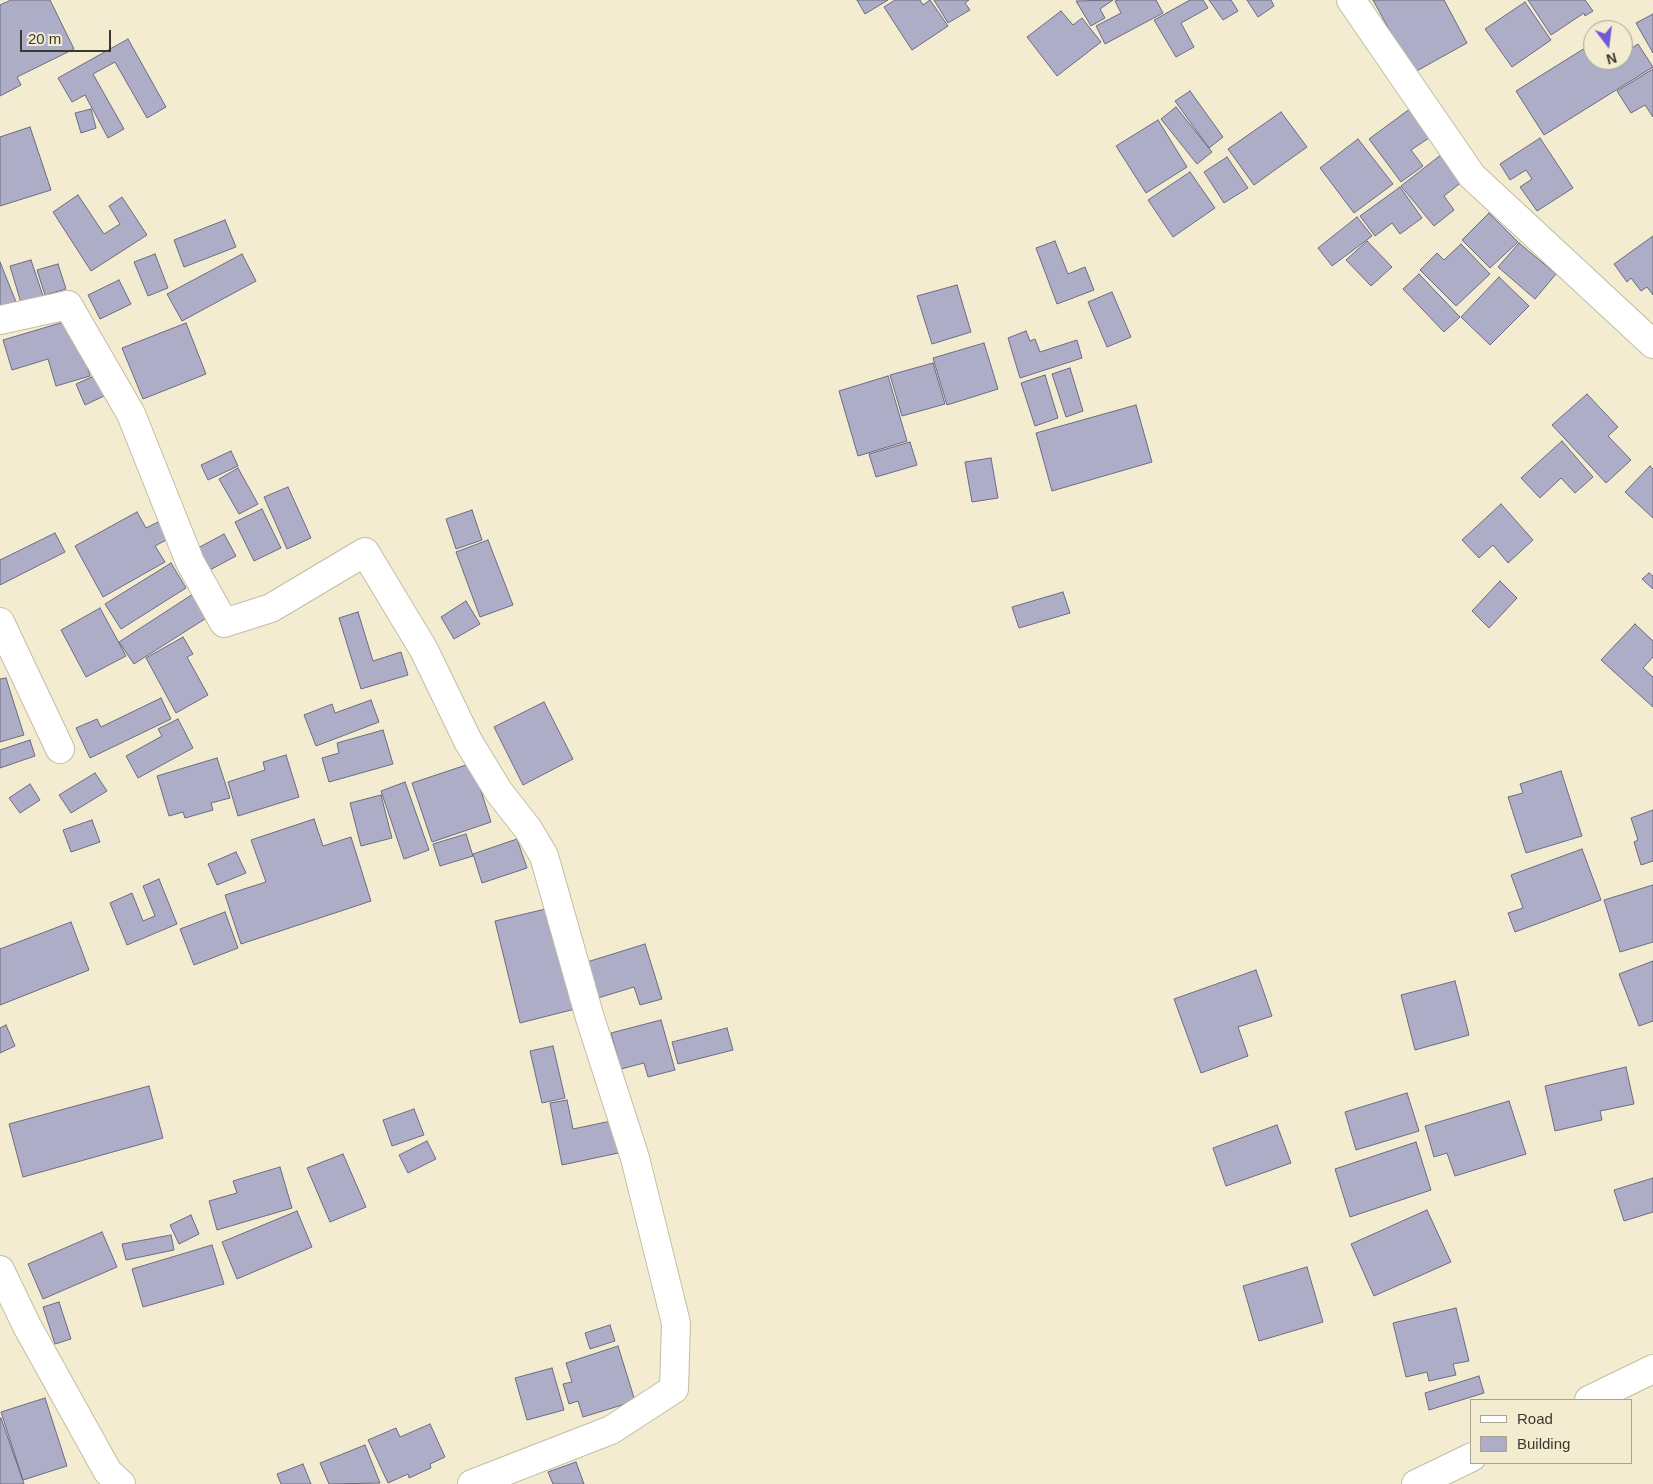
<!DOCTYPE html>
<html>
<head>
<meta charset="utf-8">
<style>
	body { margin:0 }
	#map { position:relative; width:1653px; height:1484px; overflow:hidden; background:#f3ecd1; font-family:Arial,sans-serif }
	canvas { display:block }
	.legend { position:absolute; left:1470px; top:1399px; width:162px; height:65px; box-sizing:border-box; background:#f3ecd1; border:1px solid #a9a490; margin:0; padding:6px 9px; list-style:none; font-size:15px; color:#3b382e }
	.legend li { display:flex; align-items:center; gap:10px; height:25px }
	.legend b { width:25px; border:1px solid #a9a490 }
	.north { position:absolute; left:1583px; top:20px; width:50px; height:50px; box-sizing:border-box; background:#f3ecd1; border:1px solid #a9a490; border-radius:50%; rotate:165deg; font-size:14px; font-weight:700; line-height:20px; text-align:center; color:#3b382e }
	.north::after { content:''; display:block; margin:auto; width:18px; height:22px; background:#6e5bd5; clip-path:polygon(50% 0,100% 100%,50% 72%,0 100%) }
	.scale { position:absolute; left:20px; top:30px; width:91px; height:22px; box-sizing:border-box; border:2px solid #3b382e; border-top:0; padding-left:6px; font-size:15px; line-height:18px; white-space:nowrap; color:#3b382e; -webkit-text-stroke:4px #f3ecd1; paint-order:stroke }
</style>
</head>
<body>
<div id="map">
<canvas width="1653" height="1484"></canvas>
<ul class="legend">
<li><b style="height:6px;background:#fff"></b>Road</li>
<li><b style="height:14px;background:#adadc7"></b>Building</li>
</ul>
<div class="north">N</div>
<div class="scale">20 m</div>
</div>
<script>
const c = document.querySelector('canvas').getContext('2d');
c.lineJoin = 'round';
function fill(path, color) { c.fillStyle = color; c.fill(path, 'evenodd'); }
const poly = rows => new Path2D(rows.map(r => 'M' + r).join(''));
function trace(path, color, width, dash) { c.strokeStyle = color; c.lineWidth = width; c.lineCap = dash ? 'butt' : 'round'; c.setLineDash(dash || []); c.stroke(path); }
const building = poly([
	[11,0,50,0,74,49,17,77,21,85,0,96,0,5,11,0],
	[857,0,888,0,865,14,857,0],
	[895,0,920,0,923,5,930,0,948,26,912,50,884,7,895,0],
	[934,0,969,0,965,3,970,10,948,23,934,0],
	[1113,0,1100,9,1105,18,1091,26,1076,1,1113,0],
	[1118,0,1156,0,1163,13,1105,44,1096,26,1121,13,1115,1,1118,0],
	[1190,0,1203,0,1208,8,1181,23,1194,47,1176,57,1154,20,1190,0],
	[1209,0,1231,0,1238,11,1223,20,1209,0],
	[1247,0,1271,0,1274,6,1258,17,1247,0],
	[1373,0,1444,0,1467,43,1413,73,1373,0],
	[1528,0,1585,0,1593,11,1585,16,1584,13,1551,35,1528,0],
	[1525,2,1551,40,1512,67,1485,29,1525,2],
	[1061,11,1073,25,1082,18,1101,42,1057,76,1027,37,1061,11],
	[1653,14,1653,53,1636,23,1653,14],
	[128,39,166,107,147,118,115,62,93,74,124,129,108,138,85,95,72,102,58,78,128,39],
	[1593,43,1593,60,1623,60,1623,54,1638,44,1653,67,1544,135,1516,91,1593,43],
	[1653,69,1653,117,1645,105,1631,113,1617,91,1653,69],
	[1190,91,1223,137,1209,148,1175,101,1190,91],
	[1176,107,1212,152,1197,164,1161,119,1176,107],
	[1411,108,1432,136,1411,150,1423,166,1401,182,1369,139,1411,108],
	[91,109,96,128,81,133,75,113,91,109],
	[1281,112,1307,147,1254,185,1228,149,1281,112],
	[1158,120,1187,167,1146,193,1116,146,1158,120],
	[30,127,51,190,0,206,0,137,30,127],
	[1540,138,1573,188,1537,211,1520,187,1532,179,1526,170,1510,180,1500,164,1540,138],
	[1358,139,1393,184,1354,213,1320,168,1358,139],
	[1442,154,1463,181,1444,196,1454,210,1434,226,1401,186,1442,154],
	[1227,157,1248,188,1224,203,1204,172,1227,157],
	[1190,172,1215,208,1173,237,1148,200,1190,172],
	[1400,187,1422,218,1400,234,1392,223,1375,236,1360,216,1400,187],
	[78,195,104,234,120,224,109,206,122,197,147,235,91,271,53,212,78,195],
	[1489,213,1518,242,1490,268,1462,240,1489,213],
	[1357,217,1372,236,1332,266,1318,248,1357,217],
	[225,220,236,247,184,267,174,240,225,220],
	[1653,236,1653,295,1647,287,1641,291,1631,278,1627,282,1614,264,1653,236],
	[1055,241,1068,274,1085,267,1094,290,1057,304,1036,248,1055,241],
	[1367,241,1392,267,1371,286,1346,260,1367,241],
	[1519,243,1556,274,1535,299,1498,267,1519,243],
	[1461,244,1490,274,1456,306,1420,270,1437,253,1444,260,1461,244],
	[155,254,168,288,148,296,134,262,155,254],
	[242,254,256,281,182,321,167,294,242,254],
	[31,260,44,299,22,306,10,266,31,260],
	[0,262,18,307,0,314,0,262],
	[58,264,66,289,45,295,37,270,58,264],
	[1419,274,1460,317,1444,332,1403,289,1419,274],
	[1499,277,1529,306,1490,345,1461,317,1499,277],
	[119,280,131,304,100,319,88,295,119,280],
	[957,285,971,332,932,344,917,296,957,285],
	[1112,292,1131,337,1107,347,1088,302,1112,292],
	[74,319,90,376,56,386,48,359,12,370,3,340,74,319],
	[186,323,206,374,143,399,122,348,186,323],
	[1026,331,1030,341,1035,339,1040,352,1077,340,1082,358,1020,378,1008,338,1026,331],
	[984,343,998,389,947,405,933,358,984,343],
	[933,363,945,404,902,416,890,375,933,363],
	[1070,368,1083,411,1066,417,1052,374,1070,368],
	[96,375,106,395,85,405,76,384,96,375],
	[1045,375,1058,418,1035,426,1021,383,1045,375],
	[888,376,907,441,858,456,839,391,888,376],
	[1587,394,1618,427,1608,436,1631,460,1606,483,1552,425,1587,394],
	[1136,405,1152,462,1052,491,1036,433,1136,405],
	[1562,441,1593,477,1575,493,1561,478,1540,498,1521,478,1562,441],
	[910,442,917,465,876,477,869,454,910,442],
	[231,451,238,466,208,480,201,465,231,451],
	[991,458,998,498,972,502,965,462,991,458],
	[1650,466,1653,469,1653,518,1625,492,1650,466],
	[238,468,258,504,239,514,219,479,238,468],
	[288,487,311,538,287,549,264,497,288,487],
	[1501,504,1533,540,1508,563,1493,545,1479,558,1462,540,1501,504],
	[262,509,281,548,254,561,235,522,262,509],
	[472,510,482,540,456,549,446,519,472,510],
	[137,512,146,528,158,522,168,539,155,546,165,562,103,597,75,546,137,512],
	[55,533,65,552,0,585,0,560,55,533],
	[224,534,236,556,208,571,196,549,224,534],
	[488,540,513,605,480,617,456,552,488,540],
	[171,563,186,588,121,629,105,604,171,563],
	[1649,573,1653,576,1653,589,1642,579,1649,573],
	[1500,581,1517,598,1489,628,1472,611,1500,581],
	[1063,592,1070,613,1019,628,1012,607,1063,592],
	[193,594,208,617,134,664,119,642,193,594],
	[466,601,480,624,454,639,441,617,466,601],
	[100,608,126,656,86,677,61,630,100,608],
	[358,612,373,661,401,652,408,675,361,689,339,618,358,612],
	[1635,624,1653,641,1653,657,1643,668,1653,677,1653,707,1601,660,1635,624],
	[183,637,193,654,187,657,208,695,176,713,146,658,183,637],
	[6,678,24,735,0,742,0,679,6,678],
	[161,698,171,719,90,758,76,728,97,719,101,727,161,698],
	[371,700,379,722,316,746,304,715,332,704,335,713,371,700],
	[544,702,573,759,523,785,494,727,544,702],
	[178,719,193,748,138,778,126,756,162,736,158,729,178,719],
	[383,730,393,764,329,782,322,758,339,753,337,743,383,730],
	[30,740,35,756,0,768,0,750,30,740],
	[286,755,299,797,238,816,228,782,265,770,263,762,286,755],
	[217,758,230,798,211,803,213,810,185,818,183,812,169,816,157,776,217,758],
	[472,763,491,822,432,842,412,783,472,763],
	[1561,771,1582,836,1526,853,1508,797,1523,793,1520,784,1561,771],
	[95,773,107,791,71,813,59,795,95,773],
	[405,782,429,850,404,859,381,791,405,782],
	[30,784,40,800,20,813,9,798,30,784],
	[381,795,392,838,361,846,350,803,381,795],
	[1653,810,1653,861,1641,865,1634,842,1638,840,1631,818,1653,810],
	[314,819,323,846,351,837,371,901,241,944,225,895,266,882,251,840,314,819],
	[92,820,100,842,71,852,63,830,92,820],
	[466,834,473,856,440,866,433,844,466,834],
	[517,839,527,868,482,883,473,854,517,839],
	[1582,849,1601,900,1515,932,1508,913,1523,908,1511,875,1582,849],
	[236,852,246,873,217,885,208,864,236,852],
	[159,879,177,924,127,945,110,903,132,893,143,921,155,916,143,886,159,879],
	[1653,885,1653,942,1620,952,1604,900,1653,885],
	[554,907,579,1008,520,1023,495,921,554,907],
	[225,912,238,948,194,965,180,929,225,912],
	[71,922,89,970,0,1005,0,949,71,922],
	[645,944,662,999,640,1005,634,987,598,998,587,962,645,944],
	[1653,961,1653,1021,1639,1026,1619,974,1653,961],
	[1256,970,1272,1016,1238,1027,1248,1056,1201,1073,1174,999,1256,970],
	[1455,981,1469,1035,1415,1050,1401,995,1455,981],
	[661,1020,675,1070,648,1077,644,1063,621,1069,611,1033,661,1020],
	[6,1025,15,1046,0,1053,0,1028,6,1025],
	[727,1028,733,1050,678,1064,672,1042,727,1028],
	[553,1046,565,1098,542,1103,530,1051,553,1046],
	[1626,1067,1634,1104,1600,1111,1602,1120,1555,1131,1545,1086,1626,1067],
	[149,1086,163,1138,23,1177,9,1124,149,1086],
	[1407,1093,1419,1131,1356,1150,1345,1112,1407,1093],
	[567,1100,573,1129,616,1120,623,1152,562,1165,550,1103,567,1100],
	[1509,1101,1526,1154,1455,1176,1447,1153,1434,1157,1425,1126,1509,1101],
	[414,1109,424,1135,392,1146,383,1120,414,1109],
	[1277,1125,1291,1163,1226,1186,1213,1148,1277,1125],
	[427,1141,436,1159,408,1173,399,1155,427,1141],
	[1416,1142,1431,1190,1350,1217,1335,1169,1416,1142],
	[343,1154,366,1207,330,1222,307,1168,343,1154],
	[280,1167,292,1208,217,1230,209,1201,237,1193,233,1181,280,1167],
	[1653,1178,1653,1212,1624,1221,1614,1190,1653,1178],
	[1427,1210,1451,1262,1374,1296,1351,1244,1427,1210],
	[297,1211,312,1247,237,1279,222,1242,297,1211],
	[191,1215,199,1234,179,1244,170,1225,191,1215],
	[102,1232,117,1267,43,1299,28,1264,102,1232],
	[171,1235,174,1250,126,1260,122,1244,171,1235],
	[212,1245,224,1284,143,1307,132,1269,212,1245],
	[1307,1267,1323,1322,1259,1341,1243,1286,1307,1267],
	[59,1302,71,1339,55,1344,43,1307,59,1302],
	[1456,1308,1469,1361,1453,1364,1456,1375,1429,1381,1427,1372,1406,1377,1393,1323,1456,1308],
	[610,1325,615,1341,590,1349,585,1333,610,1325],
	[618,1346,635,1401,583,1417,578,1401,569,1404,563,1384,572,1382,566,1363,618,1346],
	[552,1368,564,1410,527,1420,515,1378,552,1368],
	[1479,1376,1484,1393,1429,1410,1425,1393,1479,1376],
	[45,1398,67,1466,23,1480,1,1412,45,1398],
	[0,1418,1,1418,24,1484,0,1484,0,1418],
	[430,1424,445,1457,430,1464,431,1468,409,1478,408,1474,388,1483,368,1440,396,1428,400,1437,430,1424],
	[365,1445,380,1483,329,1484,320,1463,365,1445],
	[576,1462,584,1484,553,1484,548,1472,576,1462],
	[303,1464,311,1484,281,1484,277,1474,303,1464]
]);
const minor = poly([
	[1351,0,1472,176,1653,344],
	[0,320,68,305,131,414,190,562,224,623,271,608,365,552,424,650,468,741,499,792,528,829,544,856,590,1018,635,1158,676,1323,674,1389,611,1430,472,1484],
	[0,622,60,749],
	[0,1270,27,1326,108,1472,121,1484],
	[1589,1400,1653,1369],
	[1416,1484,1472,1457]
]);
fill(building, '#adadc7');
trace(building, '#6b6b82', 1);
trace(minor, '#c3bda3', 30);
trace(minor, '#fff', 28);
</script>
</body>
</html>
